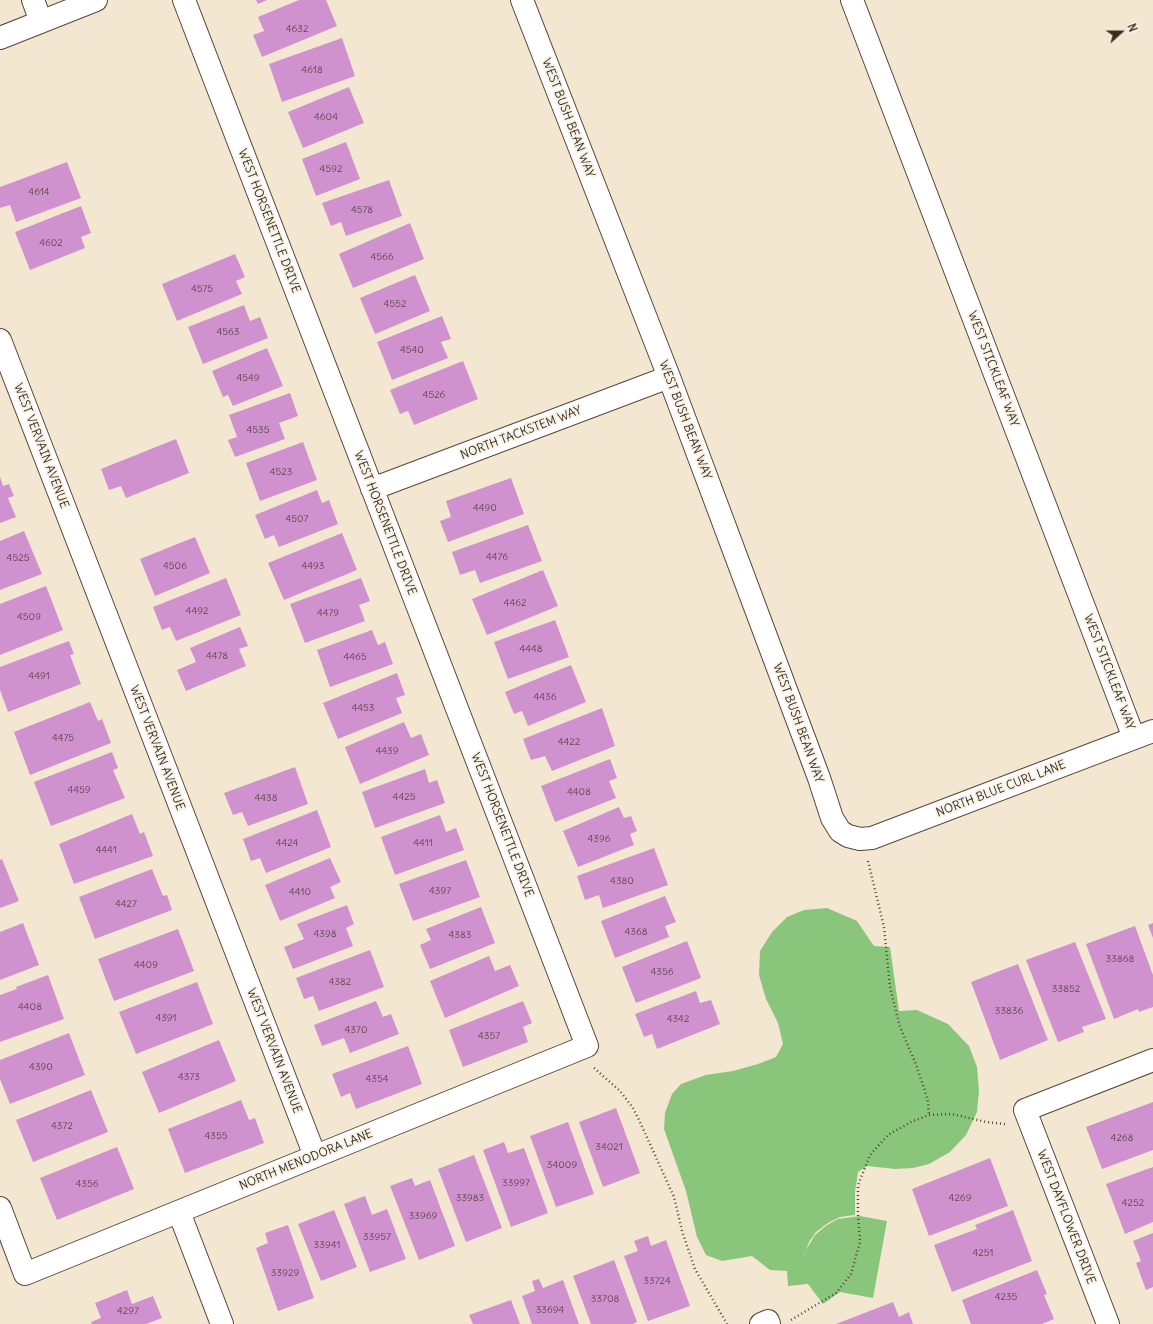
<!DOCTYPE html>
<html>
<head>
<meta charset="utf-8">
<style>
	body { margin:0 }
	#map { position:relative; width:1153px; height:1324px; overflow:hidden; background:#f4e7d1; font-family:Delius,sans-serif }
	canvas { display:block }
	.north { position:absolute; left:1101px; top:12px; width:40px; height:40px; -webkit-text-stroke:3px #f7f3e8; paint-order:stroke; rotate:69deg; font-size:11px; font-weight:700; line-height:16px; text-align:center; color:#3b2a1e }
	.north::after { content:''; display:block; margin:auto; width:14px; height:18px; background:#3b2a1e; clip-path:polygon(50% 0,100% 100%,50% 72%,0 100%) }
</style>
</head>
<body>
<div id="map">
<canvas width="1153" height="1324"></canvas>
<div class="north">N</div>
</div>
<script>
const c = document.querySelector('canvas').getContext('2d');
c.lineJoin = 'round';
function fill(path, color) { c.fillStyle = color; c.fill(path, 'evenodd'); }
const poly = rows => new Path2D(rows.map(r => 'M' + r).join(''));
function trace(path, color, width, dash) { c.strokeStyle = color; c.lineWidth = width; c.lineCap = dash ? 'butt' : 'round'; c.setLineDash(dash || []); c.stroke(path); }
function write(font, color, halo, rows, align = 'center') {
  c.font = font + ' Delius,sans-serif'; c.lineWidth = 4; c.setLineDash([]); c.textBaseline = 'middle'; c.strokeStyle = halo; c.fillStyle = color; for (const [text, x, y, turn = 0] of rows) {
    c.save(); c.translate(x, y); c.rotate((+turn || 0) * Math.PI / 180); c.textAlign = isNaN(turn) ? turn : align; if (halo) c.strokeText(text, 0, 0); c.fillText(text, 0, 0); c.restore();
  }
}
const green = poly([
	[827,908,857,921,874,946,890,947,899,1011,917,1010,948,1024,969,1046,977,1067,979,1091,977,1112,966,1135,950,1152,929,1164,913,1168,895,1169,867,1166,858,1172,855,1192,855,1215,840,1217,828,1223,816,1232,809,1242,805,1253,803,1262,806,1250,815,1235,827,1225,838,1219,860,1216,887,1221,873,1298,840,1292,823,1304,808,1284,788,1286,787,1271,770,1270,752,1256,722,1261,706,1255,697,1237,686,1191,664,1129,665,1113,672,1094,681,1084,706,1075,733,1071,758,1064,776,1057,783,1044,778,1023,766,999,759,975,760,951,772,932,787,917,804,910]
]);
const building = poly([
	[256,0,267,0,258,4],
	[299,0,326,0,337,26,262,57,253,35,264,31,258,17],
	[342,38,355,76,282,102,269,64],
	[349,87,364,123,303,148,288,112],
	[346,142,360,179,316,196,302,159],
	[67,162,81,198,16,222,10,205,0,208,0,187],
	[389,180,402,216,346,236,341,222,331,226,322,203],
	[81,206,91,233,81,237,85,248,30,270,15,232],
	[410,223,424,259,353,288,339,254],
	[235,254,245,277,236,281,242,294,177,321,162,284],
	[415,275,430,311,375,334,360,298],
	[244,305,250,321,260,317,268,338,203,364,188,327],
	[442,316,451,339,441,342,448,358,392,380,377,342],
	[267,348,283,386,233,406,228,395,223,397,212,371],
	[463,361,478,399,414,425,408,411,400,414,390,390],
	[290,393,298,416,279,423,285,439,235,457,228,440,237,437,229,415],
	[176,439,189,473,126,498,121,486,109,490,101,469],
	[303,442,317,480,260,501,246,463],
	[0,477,3,486,9,484,14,496,8,498,16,517,0,523],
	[511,478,524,514,448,542,440,521,451,517,446,501],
	[317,490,322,503,329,500,338,524,279,547,274,535,265,539,255,515],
	[528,525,542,561,480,583,475,570,460,575,452,552],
	[24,531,42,574,0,590,0,541],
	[342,533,357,570,284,600,268,563],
	[195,537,210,573,155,596,140,559],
	[543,570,558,606,487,635,472,599],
	[226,578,241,615,176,641,170,627,162,630,153,607],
	[361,578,370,601,359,605,365,621,305,643,290,604],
	[46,586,63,630,0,655,0,604],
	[555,620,569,657,508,679,494,642],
	[240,627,248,646,239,649,246,666,186,691,177,670,196,662,190,648],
	[372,630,378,645,385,642,393,664,330,687,317,650],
	[69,641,74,654,70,655,81,684,8,712,0,690,0,667],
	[571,665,586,702,528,726,522,711,514,714,505,692],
	[397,673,405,695,396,698,402,713,338,739,323,703],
	[90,702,98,721,102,719,111,743,30,775,14,732],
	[602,708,615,746,552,771,545,756,531,760,523,739],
	[404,722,411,738,421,734,429,755,360,784,345,747],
	[112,752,118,768,113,770,125,798,51,826,34,782],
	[610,759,617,778,609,781,616,798,555,822,541,786],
	[295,767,308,804,248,826,242,812,233,815,224,793],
	[425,769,429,783,437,780,445,803,375,828,362,792],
	[619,807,624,818,631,816,637,831,630,834,634,845,578,867,563,831],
	[317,810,331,847,266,873,260,858,251,861,243,839],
	[132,814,140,834,144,832,153,856,74,884,59,844],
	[440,815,446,832,456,828,464,850,395,875,381,837],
	[654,848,668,885,603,908,599,895,585,900,577,876],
	[330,858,341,882,330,887,335,898,280,921,265,885],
	[2,859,19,901,0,908,0,860],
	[466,860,480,897,413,921,399,884],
	[152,869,163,896,167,895,172,910,95,939,79,897],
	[665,896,676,922,665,926,669,937,615,958,601,921],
	[347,905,354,924,346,928,353,946,293,969,284,947,304,939,297,924],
	[481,907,495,943,430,969,420,945,431,940,426,929],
	[23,923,39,965,0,980,0,932],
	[1153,923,1153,938,1148,925],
	[1135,926,1153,975,1153,1007,1139,1012,1138,1009,1114,1019,1086,944],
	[178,929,194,971,114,1001,98,959],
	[687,941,701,978,636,1003,622,967],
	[1075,942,1106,1019,1082,1027,1084,1032,1058,1042,1026,960],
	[370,950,384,987,319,1011,313,996,304,999,296,978],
	[489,956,495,971,510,965,519,986,445,1018,430,981],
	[1018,964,1048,1040,1000,1060,971,982],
	[48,975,64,1019,0,1042,0,995,17,989,16,987],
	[197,982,213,1024,136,1054,119,1012],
	[696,991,700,1003,711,1000,720,1024,657,1049,652,1034,644,1037,635,1014],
	[376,1001,383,1017,391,1014,399,1034,350,1053,344,1038,322,1046,314,1025],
	[523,1001,532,1023,523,1027,528,1042,463,1067,449,1030],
	[69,1033,85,1075,10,1104,0,1079,0,1060],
	[219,1040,236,1081,159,1113,142,1072],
	[408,1046,422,1084,356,1109,350,1093,341,1097,332,1074],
	[91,1090,108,1132,33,1162,16,1120],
	[241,1100,249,1120,255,1118,264,1143,185,1173,168,1129],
	[1153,1102,1153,1150,1102,1169,1086,1127],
	[616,1108,640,1173,603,1187,579,1122],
	[568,1122,594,1194,556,1207,530,1136],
	[504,1142,508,1153,524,1148,548,1213,511,1227,483,1150],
	[117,1147,134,1189,57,1220,40,1178],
	[474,1155,502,1228,466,1242,438,1169],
	[990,1158,1008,1206,929,1236,912,1189],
	[1153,1167,1153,1222,1125,1234,1106,1184],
	[412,1178,415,1186,430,1180,455,1246,419,1260,390,1186],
	[365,1196,372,1215,387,1209,406,1259,370,1272,344,1204],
	[334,1210,357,1267,321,1281,298,1224],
	[1013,1210,1032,1261,952,1292,934,1245,977,1229,975,1225],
	[288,1225,314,1298,278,1311,256,1248,268,1243,265,1233],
	[1153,1233,1153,1287,1146,1290,1136,1263,1141,1261,1133,1241],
	[648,1236,651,1246,666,1240,690,1306,648,1321,624,1256,638,1251,634,1241],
	[614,1260,637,1322,633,1324,591,1324,573,1276],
	[1037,1270,1047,1294,1044,1295,1054,1319,1042,1324,971,1324,962,1300],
	[539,1279,543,1288,563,1280,579,1324,532,1324,522,1296,535,1291,532,1281],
	[127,1290,132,1304,153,1296,162,1318,146,1324,92,1324,91,1322,101,1318,95,1303],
	[511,1300,520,1324,473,1324,469,1315],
	[893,1302,899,1317,909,1312,913,1324,836,1324]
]);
const path = poly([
	[868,861,884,927,890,987,900,1027,915,1062,924,1088,928,1102,929,1115],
	[594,1068,620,1091,633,1108,640,1122,674,1197,682,1231,695,1269,727,1324],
	[791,1320,836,1293,851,1274,860,1242,858,1213,858,1185,870,1155,888,1135,911,1122,929,1115,952,1114,986,1122,1005,1124]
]);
const minor = poly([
	[33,0,41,22],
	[522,0,669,377,819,778,832,818,840,831,848,836,860,839,872,838,1153,731],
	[852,0,1134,738],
	[0,38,96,0],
	[0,340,315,1156],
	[372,489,669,377],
	[0,1208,25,1274,587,1046,184,0],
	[179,1212,222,1324],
	[761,1324,768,1321,769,1324],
	[1108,1324,1025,1110,1153,1060]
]);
const numberNames = [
	["4632",297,29],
	["4618",312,70],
	["4604",326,117],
	["4592",331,169],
	["4614",39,192],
	["4578",362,210],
	["4602",51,243],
	["4566",382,257],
	["4575",202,289],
	["4552",395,304],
	["4563",228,332],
	["4540",412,350],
	["4549",248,378],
	["4526",434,395],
	["4535",258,430],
	["4523",281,472],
	["4490",485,508],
	["4507",297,519],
	["4476",497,557],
	["4525",18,558],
	["4506",175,566],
	["4493",313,566],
	["4462",515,603],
	["4492",197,611],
	["4479",328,613],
	["4509",29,617],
	["4448",531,649],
	["4478",217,656],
	["4465",355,657],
	["4491",39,676],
	["4436",545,697],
	["4453",363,708],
	["4475",63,738],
	["4422",569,742],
	["4439",387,751],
	["4459",79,790],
	["4408",579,792],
	["4425",404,797],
	["4438",266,798],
	["4396",599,839],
	["4424",287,843],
	["4411",423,843],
	["4441",106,850],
	["4380",622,881],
	["4397",440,891],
	["4410",300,892],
	["4427",126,904],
	["4368",636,932],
	["4398",325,934],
	["4383",460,935],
	["33868",1120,959],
	["4409",146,965],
	["4356",662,972],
	["4382",340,982],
	["33852",1066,989],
	["4408",30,1007],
	["33836",1009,1011],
	["4391",166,1018],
	["4342",678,1019],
	["4370",356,1030],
	["4357",489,1036],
	["4390",41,1067],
	["4373",189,1077],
	["4354",377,1079],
	["4372",62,1126],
	["4355",216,1136],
	["4268",1122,1138],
	["34021",609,1147],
	["34009",562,1165],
	["33997",516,1183],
	["4356",87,1184],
	["33983",470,1198],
	["4269",960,1198],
	["4252",1133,1203],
	["33969",423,1216],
	["33957",377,1237],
	["33941",327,1245],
	["4251",983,1253],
	["33929",285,1273],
	["33724",657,1281],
	["4235",1006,1297],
	["33708",605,1299],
	["33694",550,1310],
	["4297",128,1311]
];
const streetNames = [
	["WEST BUSH BEAN WAY",568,118,69],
	["WEST HORSENETTLE DRIVE",269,221,69],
	["WEST STICKLEAF WAY",993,369,69],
	["WEST BUSH BEAN WAY",685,420,69],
	["NORTH TACKSTEM WAY",521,433,-21],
	["WEST VERVAIN AVENUE",41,446,69],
	["WEST HORSENETTLE DRIVE",385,523,69],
	["WEST STICKLEAF WAY",1109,672,69],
	["WEST BUSH BEAN WAY",798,723,70],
	["WEST VERVAIN AVENUE",157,748,69],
	["NORTH BLUE CURL LANE",1001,789,-21],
	["WEST HORSENETTLE DRIVE",502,825,69],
	["WEST VERVAIN AVENUE",274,1051,69],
	["NORTH MENODORA LANE",306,1160,-22],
	["WEST DAYFLOWER DRIVE",1066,1217,69]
];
fill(green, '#89c67c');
fill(building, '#d092cf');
trace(minor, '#574639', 24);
trace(path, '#574639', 2.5, [1, 3]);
trace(minor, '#fff', 22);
write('10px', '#60444a', null, numberNames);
write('12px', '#3b2a1e', '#f7f3e8', streetNames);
</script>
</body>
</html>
